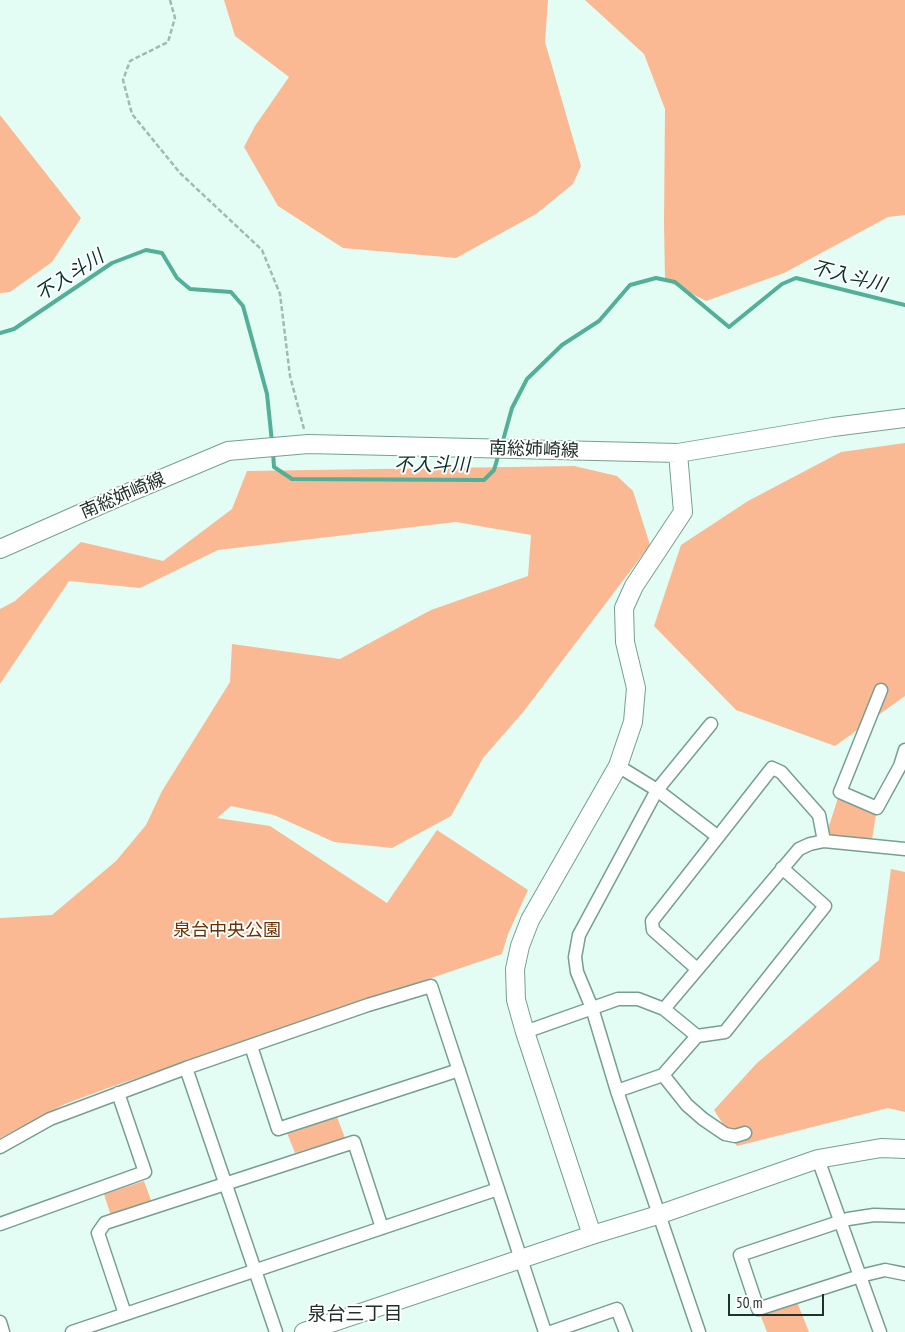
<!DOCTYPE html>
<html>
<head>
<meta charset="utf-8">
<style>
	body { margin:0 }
	#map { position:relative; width:905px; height:1332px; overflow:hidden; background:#e3fdf5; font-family:"PT Sans Narrow",sans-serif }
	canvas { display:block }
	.scale { position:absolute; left:728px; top:1294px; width:96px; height:22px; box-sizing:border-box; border:2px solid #20312c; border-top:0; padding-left:6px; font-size:15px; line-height:18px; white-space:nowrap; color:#20312c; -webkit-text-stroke:4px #fff; paint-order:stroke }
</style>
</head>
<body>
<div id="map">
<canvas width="905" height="1332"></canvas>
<div class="scale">50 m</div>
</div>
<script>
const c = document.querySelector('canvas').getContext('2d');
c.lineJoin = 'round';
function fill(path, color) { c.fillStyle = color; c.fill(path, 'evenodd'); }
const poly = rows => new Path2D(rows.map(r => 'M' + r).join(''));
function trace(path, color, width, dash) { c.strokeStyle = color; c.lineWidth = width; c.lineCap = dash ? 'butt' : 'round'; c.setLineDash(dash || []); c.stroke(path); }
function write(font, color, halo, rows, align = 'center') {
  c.font = font + ' "PT Sans Narrow","Noto Sans JP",sans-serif'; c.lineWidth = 4; c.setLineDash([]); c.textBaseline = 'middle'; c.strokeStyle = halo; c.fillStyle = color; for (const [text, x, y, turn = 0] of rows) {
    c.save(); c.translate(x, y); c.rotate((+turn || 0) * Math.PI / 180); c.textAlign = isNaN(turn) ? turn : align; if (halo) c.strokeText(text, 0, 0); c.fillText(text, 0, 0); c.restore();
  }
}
const green = poly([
	[224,0,548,0,545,42,581,166,573,184,536,214,456,258,343,248,278,206,244,147,255,126,289,77,235,36],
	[585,0,905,0,905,215,888,217,784,273,706,301,665,280,664,223,665,109,644,54],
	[0,115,81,218,52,262,10,292,0,293],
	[905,443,905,696,835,746,736,710,654,626,681,545,748,501,841,452],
	[574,466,617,476,633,491,650,545,524,711,483,758,451,816,392,848,334,842,274,815,231,806,217,818,270,826,387,903,437,830,528,890,508,934,502,954,108,1088,65,1104,0,1138,0,918,52,915,116,861,146,825,162,791,230,682,232,644,340,659,431,610,528,576,531,535,456,522,218,550,140,588,69,581,0,684,0,609,15,601,81,542,163,561,232,509,247,471],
	[840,792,877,808,871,846,824,841],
	[891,869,905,872,905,1112,888,1108,737,1146,714,1110,757,1063,879,960],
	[337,1117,345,1138,295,1153,287,1133],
	[144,1181,152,1203,111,1216,104,1194],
	[795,1297,809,1332,767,1332,758,1309]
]);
const stream = poly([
	[0,333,14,329,112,263,146,250,162,253,177,278,190,289,231,292,243,306,267,394,272,442],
	[502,444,512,408,527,379,562,345,599,321,630,285,656,278,675,282,729,327,782,284,796,278,905,305],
	[273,452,274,467,292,479,484,480,494,470,499,453]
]);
const path = poly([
	[170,0,175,18,168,42,130,61,123,80,132,114,180,173,262,250,280,294,290,376,304,429]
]);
const street = poly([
	[881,690,840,792,877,808,900,766,905,750],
	[618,766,657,790,717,836],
	[697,969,653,930,652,921,772,768,781,772,819,815,824,841],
	[664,1009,799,849,810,844,824,841,905,849],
	[525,1032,618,999,638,999,664,1009,697,1036],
	[251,1046,278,1129,459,1070],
	[186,1068,276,1332],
	[663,1075,687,1105,703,1119,725,1134,735,1136,745,1133],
	[617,1091,663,1075,697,1036,725,1032,825,906,782,868],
	[0,1147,50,1119,186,1068,368,1005,431,986,545,1332],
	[818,1159,880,1332],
	[905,1216,874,1215,848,1219,740,1255,758,1309,860,1276,885,1270,905,1274],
	[0,1224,145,1172,118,1093],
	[125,1314,98,1233,105,1223,354,1142,382,1228],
	[0,1322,3,1332],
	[72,1332,498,1189],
	[551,1332,617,1309,626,1332],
	[699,1332,617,1091,592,1008,577,972,575,957,579,935,657,790,711,724]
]);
const secondary = poly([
	[0,549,116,498,228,451,308,444,678,453,833,427,905,418],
	[592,1235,525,1032,516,1000,515,969,520,946,530,920,618,766,633,722,636,688,625,642,624,608,634,586,683,512,678,453],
	[304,1332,592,1235,658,1215,818,1159,881,1148,905,1149]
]);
const streetNames = [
	["南総姉崎線",534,450,2],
	["南総姉崎線",123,496,-23]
];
const parkNames = [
	["泉台中央公園",227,931]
];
const waterNames = [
	["不入斗川",70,276,-33],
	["不入斗川",849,277,14],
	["不入斗川",432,466]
];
const neighbourhoodNames = [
	["泉台三丁目",355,1315]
];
fill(green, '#fab992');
trace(stream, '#53af97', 4);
trace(street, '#769f92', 15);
trace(secondary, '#769f92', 20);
trace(path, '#a2b9b2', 2.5, [5, 2.5]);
trace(street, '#fff', 12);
trace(secondary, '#fff', 18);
write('18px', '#20312c', '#fff', streetNames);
write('18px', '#6c3100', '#fff', parkNames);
write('italic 19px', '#08342a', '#fff', waterNames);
write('19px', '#20312c', '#fff', neighbourhoodNames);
</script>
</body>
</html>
